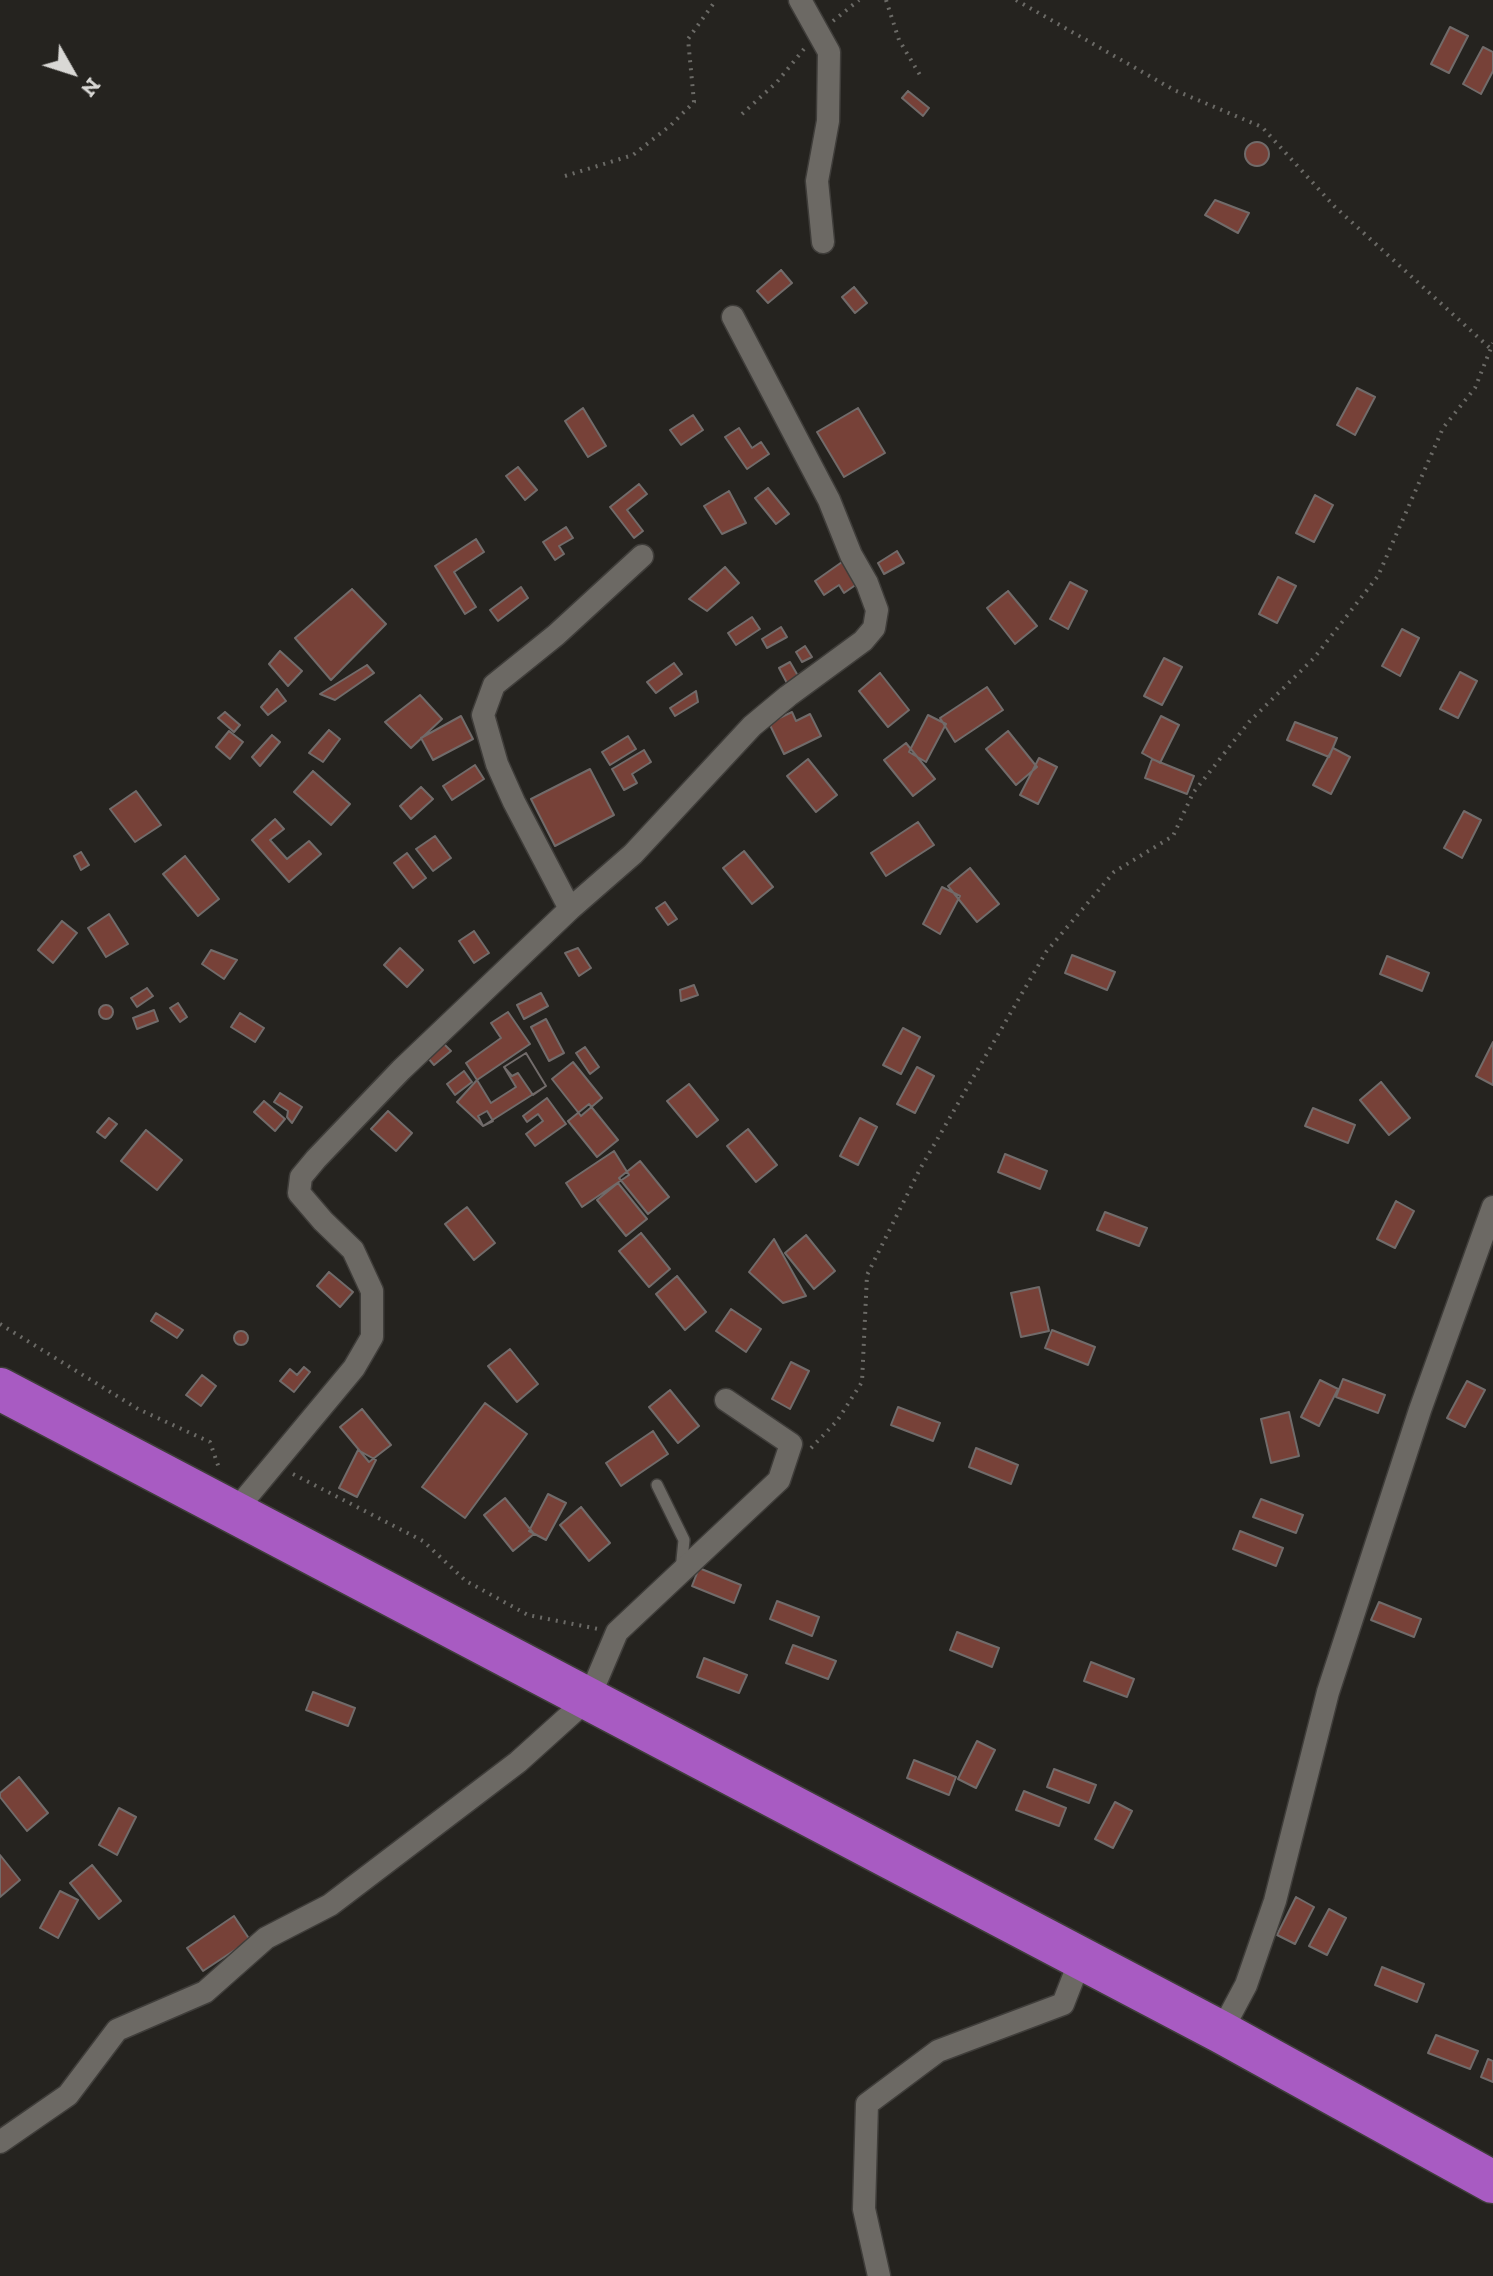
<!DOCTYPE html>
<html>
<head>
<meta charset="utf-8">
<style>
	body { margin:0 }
	#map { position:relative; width:1493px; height:2276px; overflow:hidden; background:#25231f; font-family:"Zilla Slab",serif }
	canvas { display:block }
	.north { position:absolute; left:32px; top:32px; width:80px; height:80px; -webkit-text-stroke:6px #25231f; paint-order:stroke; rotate:129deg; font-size:22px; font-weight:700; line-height:32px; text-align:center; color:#d9d8d5 }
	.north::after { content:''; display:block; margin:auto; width:28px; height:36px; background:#d9d8d5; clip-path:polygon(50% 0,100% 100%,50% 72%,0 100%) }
</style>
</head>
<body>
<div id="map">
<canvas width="1493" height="2276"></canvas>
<div class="north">N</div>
</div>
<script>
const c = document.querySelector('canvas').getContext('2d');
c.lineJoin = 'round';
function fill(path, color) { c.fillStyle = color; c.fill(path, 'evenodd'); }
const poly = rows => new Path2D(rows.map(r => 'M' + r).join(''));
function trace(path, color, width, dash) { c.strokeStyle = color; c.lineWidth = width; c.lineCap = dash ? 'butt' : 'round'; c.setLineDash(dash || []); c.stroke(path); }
const building = poly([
	[1450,27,1468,36,1449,73,1431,64,1450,27],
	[1483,47,1493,52,1493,71,1481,94,1463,84,1483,47],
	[908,91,929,108,923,116,902,98,908,91],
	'1245 154a12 12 0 1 1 24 0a12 12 0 1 1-24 0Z',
	[1215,200,1249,213,1238,233,1205,215,1215,200],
	[781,270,792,283,768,303,757,291,781,270],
	[854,287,867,303,855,313,842,297,854,287],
	[1357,388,1375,397,1355,435,1337,425,1357,388],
	[583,408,606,446,588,457,565,421,583,408],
	[858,408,885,453,844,477,817,432,858,408],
	[693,415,703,430,681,445,670,430,693,415],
	[739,428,752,448,761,442,769,454,747,469,725,437,739,428],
	[518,467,537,490,525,500,506,476,518,467],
	[639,484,647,494,627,510,643,531,634,538,610,507,639,484],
	[768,488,789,514,776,524,755,498,768,488],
	[729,491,746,523,722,534,704,506,729,491],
	[1315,495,1333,505,1314,542,1296,533,1315,495],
	[566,527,573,538,559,546,564,554,555,560,543,542,566,527],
	[476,539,484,552,454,572,476,607,465,614,435,566,476,539],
	[897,551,904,563,884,574,878,563,897,551],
	[842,562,857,584,844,593,839,585,824,595,815,581,842,562],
	[725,567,739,583,707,611,689,599,725,567],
	[1278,577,1296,586,1277,623,1259,614,1278,577],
	[1070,582,1087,591,1068,629,1050,619,1070,582],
	[521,587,528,598,498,621,490,610,521,587],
	[352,589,386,624,331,680,295,638,352,589],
	[1008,591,1037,626,1015,644,987,608,1008,591],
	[752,617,760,629,736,645,728,633,752,617],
	[781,627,787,637,767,648,762,639,781,627],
	[1402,629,1419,638,1400,676,1382,666,1402,629],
	[805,646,812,657,802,662,796,652,805,646],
	[280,651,302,671,288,686,269,664,280,651],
	[1164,658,1182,667,1162,705,1144,696,1164,658],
	[790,662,801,681,789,687,779,668,790,662],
	[674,663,682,674,656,693,647,682,674,663],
	[367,665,374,673,335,700,320,694,367,665],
	[1460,672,1477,681,1458,718,1440,709,1460,672],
	[880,673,909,710,888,727,859,691,880,673],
	[987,687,1003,710,955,742,940,718,987,687],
	[277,689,286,701,268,715,261,707,277,689],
	[696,691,698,702,675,716,670,708,696,691],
	[420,695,442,719,411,748,385,722,420,695],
	[225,712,240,725,234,732,218,718,225,712],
	[792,712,796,721,810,714,821,736,784,754,769,723,792,712],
	[928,715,946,724,926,762,909,752,928,715],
	[461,716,473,739,433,760,421,738,461,716],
	[1161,716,1179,725,1160,763,1142,753,1161,716],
	[1295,722,1337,738,1329,757,1287,740,1295,722],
	[329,730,340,739,323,762,309,753,329,730],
	[229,731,243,742,230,759,216,747,229,731],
	[1008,731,1037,767,1016,785,986,749,1008,731],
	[272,735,280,742,260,766,252,757,272,735],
	[628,736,636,749,610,765,602,752,628,736],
	[906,743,935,779,913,796,884,760,906,743],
	[1333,748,1350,757,1331,794,1313,785,1333,748],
	[644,750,651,762,632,774,637,783,624,790,612,769,644,750],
	[1039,758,1057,767,1038,804,1020,795,1039,758],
	[808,759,837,795,816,812,787,776,808,759],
	[1152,759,1194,776,1187,794,1145,778,1152,759],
	[475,765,484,779,452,800,443,786,475,765],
	[590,769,614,815,555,846,531,799,590,769],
	[313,771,350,804,331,825,294,792,313,771],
	[421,787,433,799,411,819,400,806,421,787],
	[136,791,161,825,135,842,110,809,136,791],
	[1464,811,1481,820,1462,858,1444,848,1464,811],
	[275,819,284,829,270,840,287,859,309,841,321,854,289,882,252,840,275,819],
	[918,822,934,845,886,876,871,853,918,822],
	[435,836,451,858,433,871,416,849,435,836],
	[744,851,773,887,752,904,723,868,744,851],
	[81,852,89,865,81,870,74,856,81,852],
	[407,853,426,878,413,888,394,863,407,853],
	[185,856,219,899,198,916,163,874,185,856],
	[970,868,999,904,977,922,948,886,970,868],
	[942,887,960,896,940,934,923,924,942,887],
	[665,902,677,919,668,925,656,908,665,902],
	[109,914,128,944,106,957,88,928,109,914],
	[62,921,77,933,53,963,38,950,62,921],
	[474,931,489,953,474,963,459,941,474,931],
	[400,948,423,970,407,987,384,965,400,948],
	[578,948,591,968,579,976,565,953,578,948],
	[211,950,237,960,224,979,202,964,211,950],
	[1072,955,1115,972,1107,990,1065,973,1072,955],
	[1387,956,1429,973,1422,991,1380,974,1387,956],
	[694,985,698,995,681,1001,680,990,694,985],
	[147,988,153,996,137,1007,131,998,147,988],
	[541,993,548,1006,524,1019,517,1005,541,993],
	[178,1003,187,1017,180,1022,170,1008,178,1003],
	'99 1012a7 7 0 1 1 14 0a7 7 0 1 1-14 0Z',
	[154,1010,158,1021,137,1029,133,1018,154,1010],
	[508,1012,530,1044,477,1080,466,1063,501,1038,491,1023,508,1012],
	[240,1013,264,1028,255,1042,231,1027,240,1013],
	[546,1019,564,1053,549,1061,531,1027,546,1019],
	[903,1028,920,1037,901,1074,883,1065,903,1028],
	[1493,1042,1493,1085,1476,1076,1493,1042],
	[444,1044,451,1051,434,1065,428,1058,444,1044],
	[585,1047,599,1067,590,1074,576,1053,585,1047],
	[526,1053,546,1086,533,1095,518,1073,512,1076,504,1067,526,1053],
	[526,1053,546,1086,483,1126,457,1102,477,1080,491,1103,516,1087,504,1067,526,1053],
	[573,1062,602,1098,581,1116,552,1079,573,1062],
	[917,1067,934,1076,915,1113,897,1104,917,1067],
	[464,1071,472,1082,455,1095,447,1084,464,1071],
	[1381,1082,1410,1118,1389,1135,1360,1100,1381,1082],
	[689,1084,718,1120,697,1137,667,1101,689,1084],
	[280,1093,302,1107,292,1123,287,1117,288,1111,274,1102,280,1093],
	[547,1098,566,1124,535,1146,526,1134,543,1121,538,1114,527,1122,523,1116,547,1098],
	[264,1101,285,1119,275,1131,254,1112,264,1101],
	[589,1104,618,1140,597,1157,568,1121,589,1104],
	[1313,1108,1355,1125,1348,1143,1305,1126,1313,1108],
	[388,1111,412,1133,396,1151,371,1129,388,1111],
	[487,1111,493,1121,483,1126,478,1116,487,1111],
	[109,1118,117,1124,105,1138,97,1132,109,1118],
	[860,1118,877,1127,858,1165,840,1156,860,1118],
	[748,1129,777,1165,756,1182,727,1146,748,1129],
	[146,1130,182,1160,157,1190,121,1161,146,1130],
	[614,1151,629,1175,582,1207,566,1183,614,1151],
	[1005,1154,1047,1171,1040,1189,998,1172,1005,1154],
	[640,1161,669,1197,648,1214,619,1178,640,1161],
	[618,1183,647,1219,626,1236,597,1200,618,1183],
	[1396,1201,1414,1211,1395,1248,1377,1239,1396,1201],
	[467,1207,495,1243,474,1260,445,1224,467,1207],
	[1105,1212,1147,1228,1139,1246,1097,1230,1105,1212],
	[641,1233,670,1269,649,1287,619,1251,641,1233],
	[806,1235,835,1271,814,1289,785,1253,806,1235],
	[774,1239,806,1296,783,1303,749,1272,774,1239],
	[329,1272,353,1292,340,1307,317,1286,329,1272],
	[677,1276,706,1312,685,1330,656,1294,677,1276],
	[1039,1287,1049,1331,1021,1337,1011,1293,1039,1287],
	[731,1309,761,1329,746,1352,716,1331,731,1309],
	[156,1313,183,1330,177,1338,151,1321,156,1313],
	[1052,1330,1095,1347,1088,1365,1045,1348,1052,1330],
	'234 1338a7 7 0 1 1 14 0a7 7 0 1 1-14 0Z',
	[510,1349,538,1384,517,1402,488,1366,510,1349],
	[791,1362,809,1371,790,1409,772,1399,791,1362],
	[304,1367,310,1372,294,1392,280,1381,290,1369,297,1375,304,1367],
	[202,1375,216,1386,201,1406,186,1395,202,1375],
	[1343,1379,1385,1395,1378,1413,1336,1397,1343,1379],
	[1320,1380,1338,1389,1319,1426,1301,1417,1320,1380],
	[1467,1381,1485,1390,1465,1427,1447,1418,1467,1381],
	[670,1390,699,1426,678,1443,649,1407,670,1390],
	[485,1403,527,1434,465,1518,422,1487,485,1403],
	[898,1407,940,1423,933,1441,891,1425,898,1407],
	[362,1409,391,1445,369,1462,340,1427,362,1409],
	[1289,1412,1299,1456,1271,1463,1261,1419,1289,1412],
	[653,1431,668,1454,621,1486,606,1463,653,1431],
	[976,1448,1018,1465,1011,1484,969,1467,976,1448],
	[358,1450,376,1460,357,1497,339,1488,358,1450],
	[548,1494,566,1503,546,1540,529,1531,548,1494],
	[505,1498,534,1534,513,1551,484,1515,505,1498],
	[1261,1499,1303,1515,1296,1533,1253,1517,1261,1499],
	[581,1507,610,1543,589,1561,560,1525,581,1507],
	[1240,1531,1283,1548,1276,1566,1233,1549,1240,1531],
	[699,1568,741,1585,734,1603,692,1586,699,1568],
	[777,1601,819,1617,812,1636,770,1619,777,1601],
	[1379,1602,1421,1619,1414,1637,1371,1620,1379,1602],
	[957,1632,999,1648,992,1667,950,1650,957,1632],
	[793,1645,836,1661,828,1679,786,1663,793,1645],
	[704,1658,747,1675,739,1693,697,1677,704,1658],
	[1091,1662,1134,1679,1127,1697,1084,1681,1091,1662],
	[313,1692,355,1708,348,1726,306,1710,313,1692],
	[977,1741,995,1750,976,1788,958,1779,977,1741],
	[914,1760,956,1777,949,1795,907,1778,914,1760],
	[1054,1769,1096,1785,1089,1803,1047,1787,1054,1769],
	[19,1777,48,1813,27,1831,0,1797,0,1793,19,1777],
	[1024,1791,1066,1808,1059,1826,1016,1810,1024,1791],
	[1115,1802,1132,1811,1113,1848,1095,1839,1115,1802],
	[119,1808,136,1817,117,1855,99,1845,119,1808],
	[0,1855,20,1880,0,1897,0,1855],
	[92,1865,121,1901,99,1919,70,1883,92,1865],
	[60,1891,78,1900,58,1938,40,1928,60,1891],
	[1296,1897,1314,1907,1295,1944,1277,1935,1296,1897],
	[1329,1909,1346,1918,1327,1955,1309,1946,1329,1909],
	[234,1916,250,1940,203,1971,187,1948,234,1916],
	[1382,1967,1424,1984,1417,2002,1375,1985,1382,1967],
	[1436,2035,1478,2051,1470,2069,1428,2053,1436,2035],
	[1488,2059,1493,2061,1493,2082,1481,2077,1488,2059]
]);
const path = poly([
	[886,0,899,40,920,75],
	[1016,0,1174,90,1262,127,1334,206,1491,349],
	[833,21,859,0],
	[742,114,777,82,804,49],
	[565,176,633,155,671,125,694,102,688,39,716,0],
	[0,1324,138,1409,210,1442,220,1471],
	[811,1448,837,1421,862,1382,867,1275,920,1169,1046,952,1114,872,1173,836,1193,793,1249,722,1314,658,1378,576,1443,428,1475,388,1493,343],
	[293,1474,423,1541,466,1581,528,1615,598,1629]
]);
const lane = poly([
	[657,1485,684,1540,681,1570]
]);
const street = poly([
	[800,0,829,52,828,121,817,181,823,242],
	[570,909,514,802,497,764,483,715,494,685,556,635,642,556],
	[235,1511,354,1368,372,1337,372,1291,353,1250,323,1221,299,1193,301,1177,316,1159,401,1070,570,909,633,854,752,726,788,696,863,641,874,628,877,610,867,583,851,555,829,500,733,317],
	[1221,2032,1246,1985,1275,1901,1328,1692,1420,1410,1493,1207],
	[0,2142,68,2095,117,2030,205,1992,266,1938,330,1905,518,1762,589,1698,617,1632,779,1480,791,1444,726,1400],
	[879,2276,864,2209,867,2104,938,2051,1063,2004,1081,1958]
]);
const highway = poly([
	[0,1389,1221,2032,1493,2182]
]);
fill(building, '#774138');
trace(building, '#716b6a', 2);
trace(lane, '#3f3d3a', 14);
trace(street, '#3f3d3a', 25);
trace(highway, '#3f3d3a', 45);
trace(path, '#6b6a66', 4, [2, 6]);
trace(lane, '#6c6964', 11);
trace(street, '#6c6964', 22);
trace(highway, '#a85bc2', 42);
</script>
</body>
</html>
